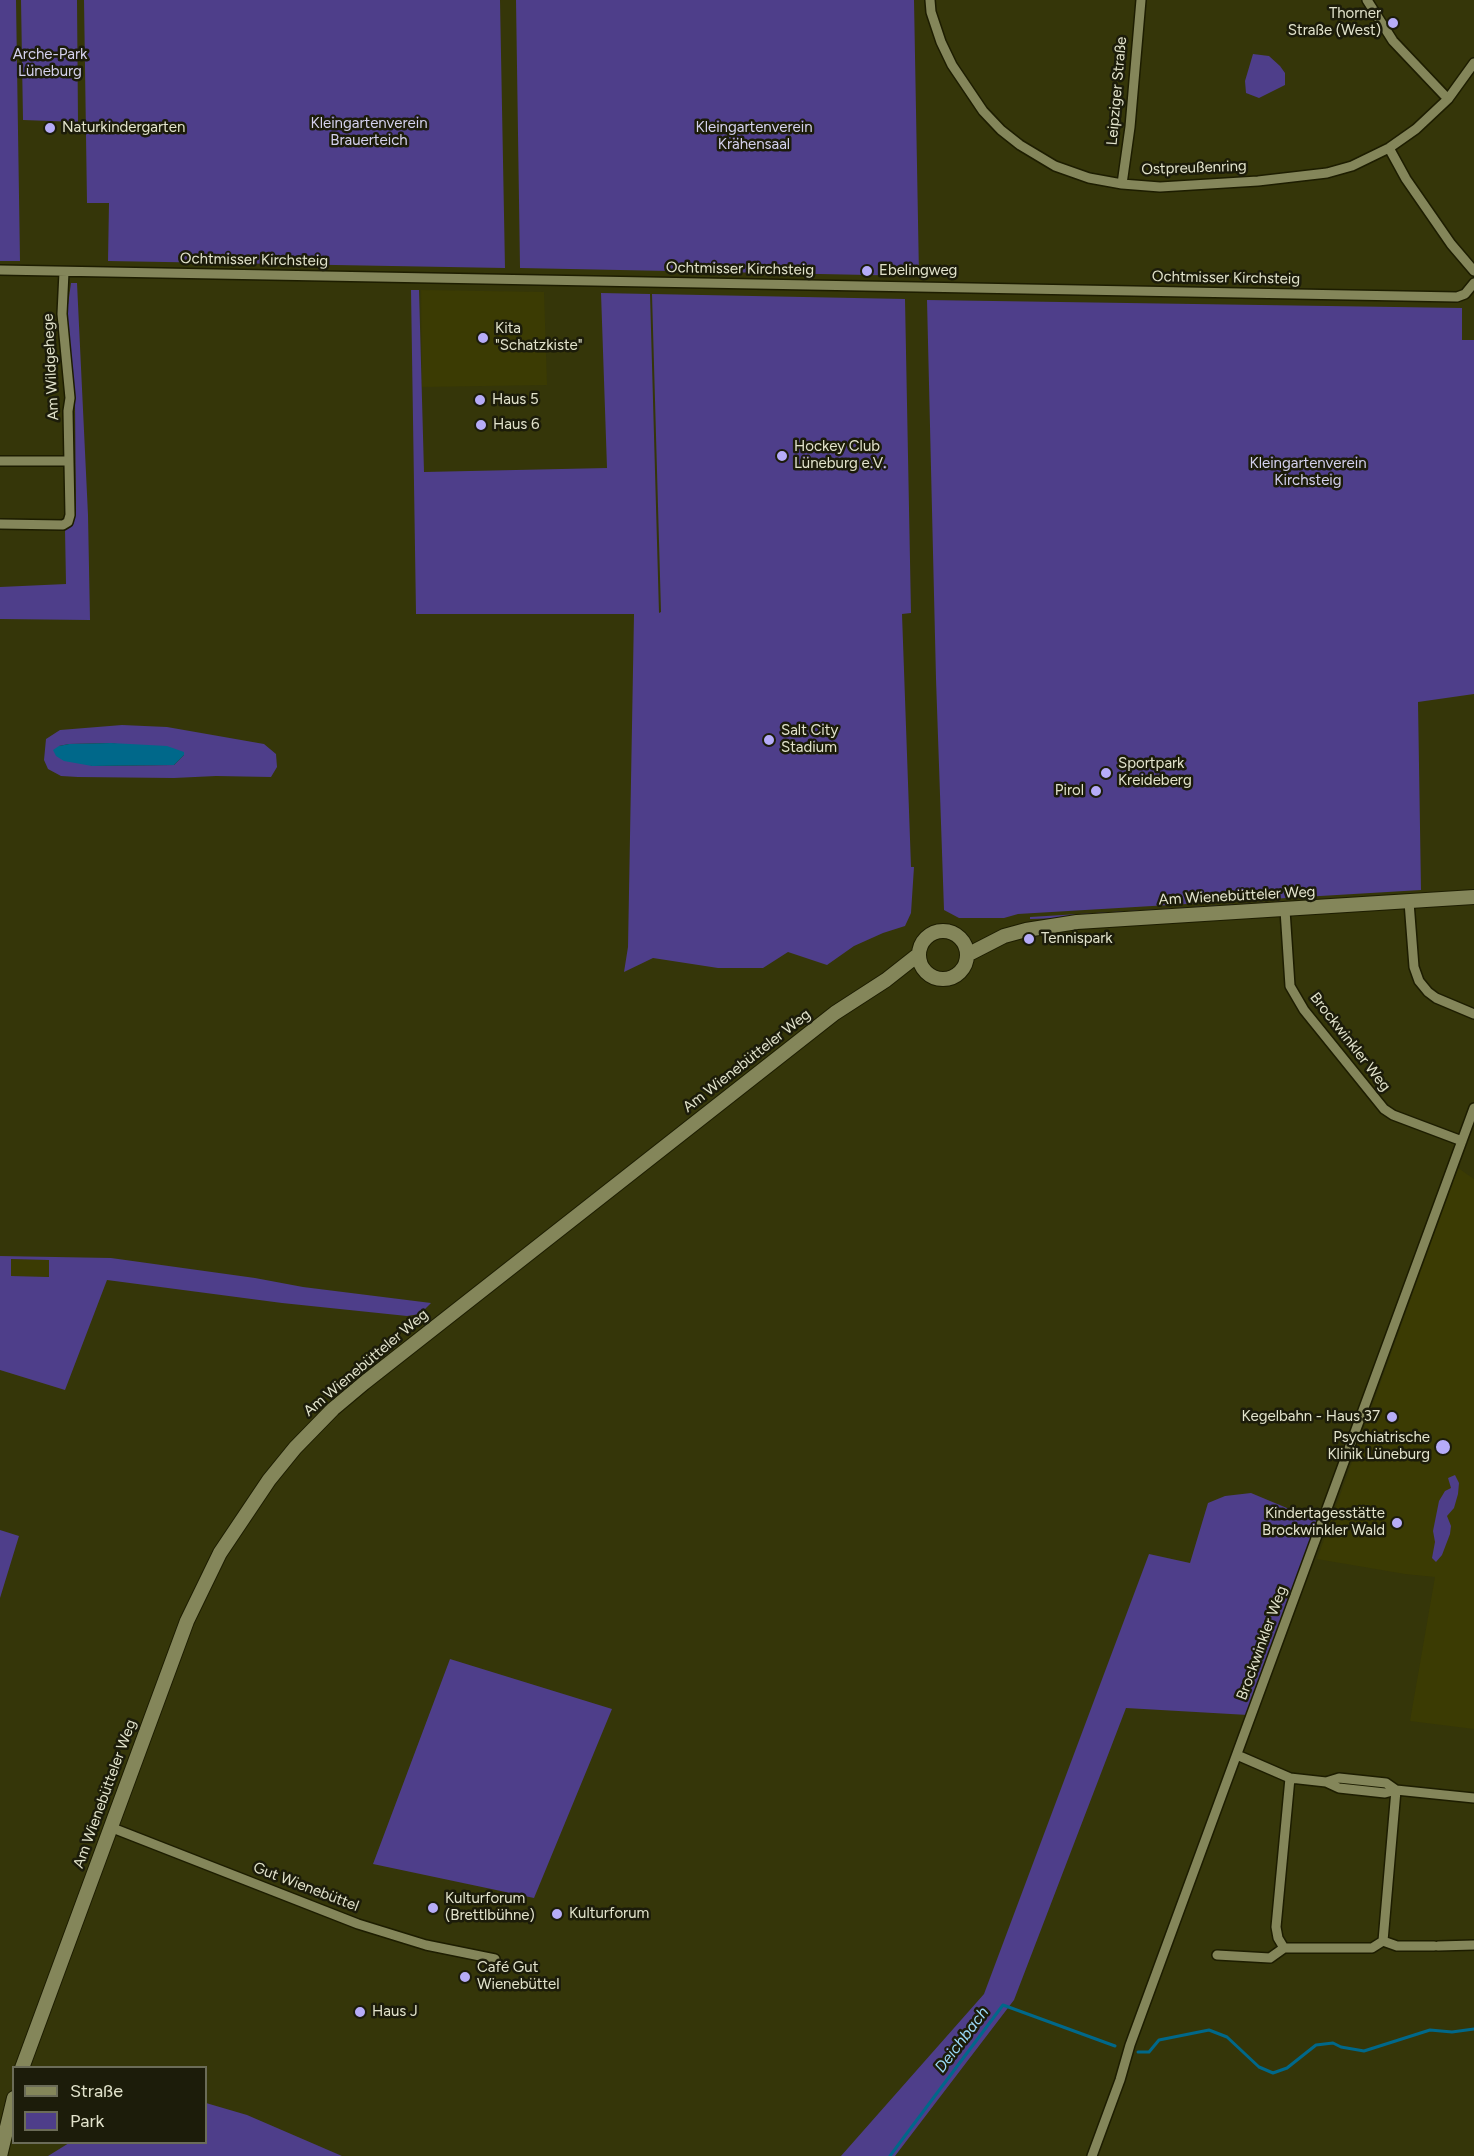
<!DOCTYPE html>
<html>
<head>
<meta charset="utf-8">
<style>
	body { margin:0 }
	#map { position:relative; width:1474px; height:2156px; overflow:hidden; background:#353609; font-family:Figtree,sans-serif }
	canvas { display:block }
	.legend { position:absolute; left:12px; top:2066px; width:195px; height:78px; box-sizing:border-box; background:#1c1c0a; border:2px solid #6b6c58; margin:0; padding:8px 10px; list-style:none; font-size:18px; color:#e2e3cc }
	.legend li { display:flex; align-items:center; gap:12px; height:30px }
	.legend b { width:30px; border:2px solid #6b6c58 }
</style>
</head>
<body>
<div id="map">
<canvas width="1474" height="2156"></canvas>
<ul class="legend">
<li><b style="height:8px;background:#84865a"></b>Straße</li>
<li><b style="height:16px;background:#4e3e8a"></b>Park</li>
</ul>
</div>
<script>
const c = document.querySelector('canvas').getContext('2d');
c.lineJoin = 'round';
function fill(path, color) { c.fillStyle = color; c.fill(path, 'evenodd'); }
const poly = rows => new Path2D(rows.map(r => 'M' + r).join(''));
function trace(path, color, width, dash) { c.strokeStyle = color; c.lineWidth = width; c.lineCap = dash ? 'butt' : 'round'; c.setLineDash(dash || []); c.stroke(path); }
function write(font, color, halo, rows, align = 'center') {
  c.font = font + ' Figtree,sans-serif'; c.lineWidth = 5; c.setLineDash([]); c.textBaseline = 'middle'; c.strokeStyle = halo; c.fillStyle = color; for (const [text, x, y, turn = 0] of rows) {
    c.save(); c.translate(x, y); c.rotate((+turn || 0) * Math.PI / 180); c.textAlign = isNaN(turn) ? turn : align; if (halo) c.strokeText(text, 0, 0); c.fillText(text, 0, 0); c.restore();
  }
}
const built = poly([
	[421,290,544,292,547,385,422,387],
	[1458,1168,1474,1179,1474,1729,1410,1721,1435,1577,1405,1574,1317,1559],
	[11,1259,49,1260,49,1277,11,1276]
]);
const green = poly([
	[0,0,16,0,20,261,0,261],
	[21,0,77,0,78,122,23,120],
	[84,0,500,0,505,268,108,261,109,203,87,203],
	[516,0,914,0,919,276,520,268],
	[1253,54,1269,56,1280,66,1285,73,1285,85,1259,98,1246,93,1245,81],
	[71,283,77,283,88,515,90,620,0,619,0,587,66,584,65,529,73,525,76,509,75,403,67,312],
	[411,290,419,290,424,472,607,468,601,293,650,294,659,613,661,612,652,294,905,299,911,613,902,614,911,867,914,867,911,913,905,926,883,933,854,946,827,965,788,952,763,968,718,968,653,958,624,972,628,947,634,614,416,614],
	[927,300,1462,308,1462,340,1474,340,1474,694,1418,702,1421,890,1018,914,1004,918,959,918,944,910,936,679],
	[122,725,167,727,264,744,276,754,277,767,271,777,216,776,174,778,78,777,61,776,48,769,44,760,46,739,60,730],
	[111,743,184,755,174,765,92,766,59,746,69,744],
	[1289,901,1289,905,1063,918,1030,919,1030,917],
	[0,1256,111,1258,255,1278,303,1287,431,1303,420,1314,407,1316,282,1303,107,1280,65,1390,0,1370],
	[11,1259,49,1260,49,1277,11,1276],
	[1455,1475,1459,1483,1458,1494,1454,1508,1447,1516,1451,1526,1450,1534,1442,1555,1436,1562,1432,1558,1435,1542,1433,1531,1439,1501,1445,1491,1451,1488,1448,1478],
	[1251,1493,1318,1521,1248,1715,1126,1708,1014,2000,895,2156,841,2156,984,1994,1149,1554,1190,1563,1208,1503,1225,1496],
	[0,1530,19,1536,0,1598],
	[450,1659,612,1709,534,1898,373,1864],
	[206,2103,247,2115,342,2156,48,2156,69,2143,206,2142]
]);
const water = poly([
	[111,743,167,746,184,752,184,755,174,765,92,766,64,761,56,756,53,750,59,746,69,744]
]);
const stream = poly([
	[1138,2052,1149,2052,1159,2040,1209,2030,1227,2037,1259,2067,1273,2073,1287,2068,1316,2045,1333,2043,1341,2047,1364,2051,1430,2030,1452,2032,1474,2029],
	[890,2156,1003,2005,1115,2046]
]);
const street = poly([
	[930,0,931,12,941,42,952,65,983,111,1001,130,1020,145,1055,166,1089,178,1122,184,1160,187,1258,181,1327,173,1352,166,1389,148,1416,129,1448,99,1474,63],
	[1367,0,1393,41,1448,99],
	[1389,148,1406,179,1451,244,1474,271],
	[1122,184,1130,127,1141,0],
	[0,270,1457,297,1465,294,1474,283],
	[0,461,69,461],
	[0,524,63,525,68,522,70,515,68,411,70,398,62,314,64,272],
	[1409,902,1414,967,1419,981,1428,992,1436,998,1474,1014],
	[1285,910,1290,986,1304,1010,1384,1109,1393,1115,1462,1141],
	[1237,1755,1290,1778,1326,1782,1339,1788,1385,1793,1396,1790,1474,1798],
	[1290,1778,1276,1927,1278,1938,1284,1948,1372,1948,1383,1941,1396,1790],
	[1326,1782,1339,1778,1386,1783,1396,1790],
	[110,1827,358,1924,426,1945,495,1959],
	[1383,1941,1397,1946,1434,1946],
	[1438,1946,1474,1945],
	[1217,1955,1270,1958,1284,1948],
	[1092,2156,1120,2080,1130,2045,1474,1108]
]);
const secondary = poly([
	'919 955a24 24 0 1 1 48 0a24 24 0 1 1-48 0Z',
	[967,955,1004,936,1026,930,1077,922,1474,897],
	[22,2068,187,1621,220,1553,269,1480,295,1448,333,1409,364,1383,835,1013,886,980,919,954],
	[0,2156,14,2098]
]);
const markers = [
	[1393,23,6,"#b6acf8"],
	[50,128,6,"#b6acf8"],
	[867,271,6,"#b6acf8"],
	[483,338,6,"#b6acf8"],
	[480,400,6,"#b6acf8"],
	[481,425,6,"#b6acf8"],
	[782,456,6,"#b6acf8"],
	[769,740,6,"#b6acf8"],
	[1106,773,6,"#b6acf8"],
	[1096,791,6,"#b6acf8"],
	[1029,939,6,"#b6acf8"],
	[1392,1417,6,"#b6acf8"],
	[1443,1447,8,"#b6acf8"],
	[1397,1523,6,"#b6acf8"],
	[433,1908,6,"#b6acf8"],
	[557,1914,6,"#b6acf8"],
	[465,1977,6,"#b6acf8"],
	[360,2012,6,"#b6acf8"]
];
const poiNames = [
	["Thorner",1381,14,"right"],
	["Straße (West)",1381,31,"right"],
	["Naturkindergarten",62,128],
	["Ebelingweg",879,271],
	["Kita",495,329],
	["\"Schatzkiste\"",495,346],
	["Haus 5",492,400],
	["Haus 6",493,425],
	["Hockey Club",794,447],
	["Lüneburg e.V.",794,464],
	["Salt City",781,731],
	["Stadium",781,748],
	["Sportpark",1118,764],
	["Kreideberg",1118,781],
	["Pirol",1084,791,"right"],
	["Tennispark",1041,939],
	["Kegelbahn - Haus 37",1380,1417,"right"],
	["Psychiatrische",1430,1438,"right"],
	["Klinik Lüneburg",1430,1455,"right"],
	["Kindertagesstätte",1385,1514,"right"],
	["Brockwinkler Wald",1385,1531,"right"],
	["Kulturforum",445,1899],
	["(Brettlbühne)",445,1916],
	["Kulturforum",569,1914],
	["Café Gut",477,1968],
	["Wienebüttel",477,1985],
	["Haus J",372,2012]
];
const parkNames = [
	["Arche-Park",50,55],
	["Lüneburg",50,72],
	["Kleingartenverein",369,124],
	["Brauerteich",369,141],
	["Kleingartenverein",754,128],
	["Krähensaal",754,145],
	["Kleingartenverein",1308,464],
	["Kirchsteig",1308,481]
];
const streetNames = [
	["Leipziger Straße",1117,91,-85],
	["Ostpreußenring",1194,168,-2],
	["Ochtmisser Kirchsteig",254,260,1],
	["Ochtmisser Kirchsteig",740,269,1],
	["Ochtmisser Kirchsteig",1226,278,1],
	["Am Wildgehege",51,367,-93],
	["Am Wienebütteler Weg",1237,896,-3],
	["Brockwinkler Weg",1350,1042,52],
	["Am Wienebütteler Weg",747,1061,-38],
	["Am Wienebütteler Weg",366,1363,-40],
	["Brockwinkler Weg",1262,1643,-70],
	["Am Wienebütteler Weg",105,1794,-70],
	["Gut Wienebüttel",306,1887,21]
];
const waterNames = [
	["Deichbach",962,2040,-53]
];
fill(built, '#3b3b03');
fill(green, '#4e3e8a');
fill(water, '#00688a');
trace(stream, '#00688a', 3);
trace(street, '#1d1d00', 12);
trace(secondary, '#1d1d00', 16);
trace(street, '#84865a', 9);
trace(secondary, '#84865a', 14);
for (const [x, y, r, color] of markers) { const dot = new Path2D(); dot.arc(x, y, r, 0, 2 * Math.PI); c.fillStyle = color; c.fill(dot); trace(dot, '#1c1c0a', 2); }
write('15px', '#e2e3cc', '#1c1c0a', poiNames, 'left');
write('15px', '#d4d1ed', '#1c1c0a', parkNames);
write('15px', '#e2e3cc', '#1c1c0a', streetNames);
write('italic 16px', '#9ad9f7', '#1c1c0a', waterNames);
</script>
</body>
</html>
